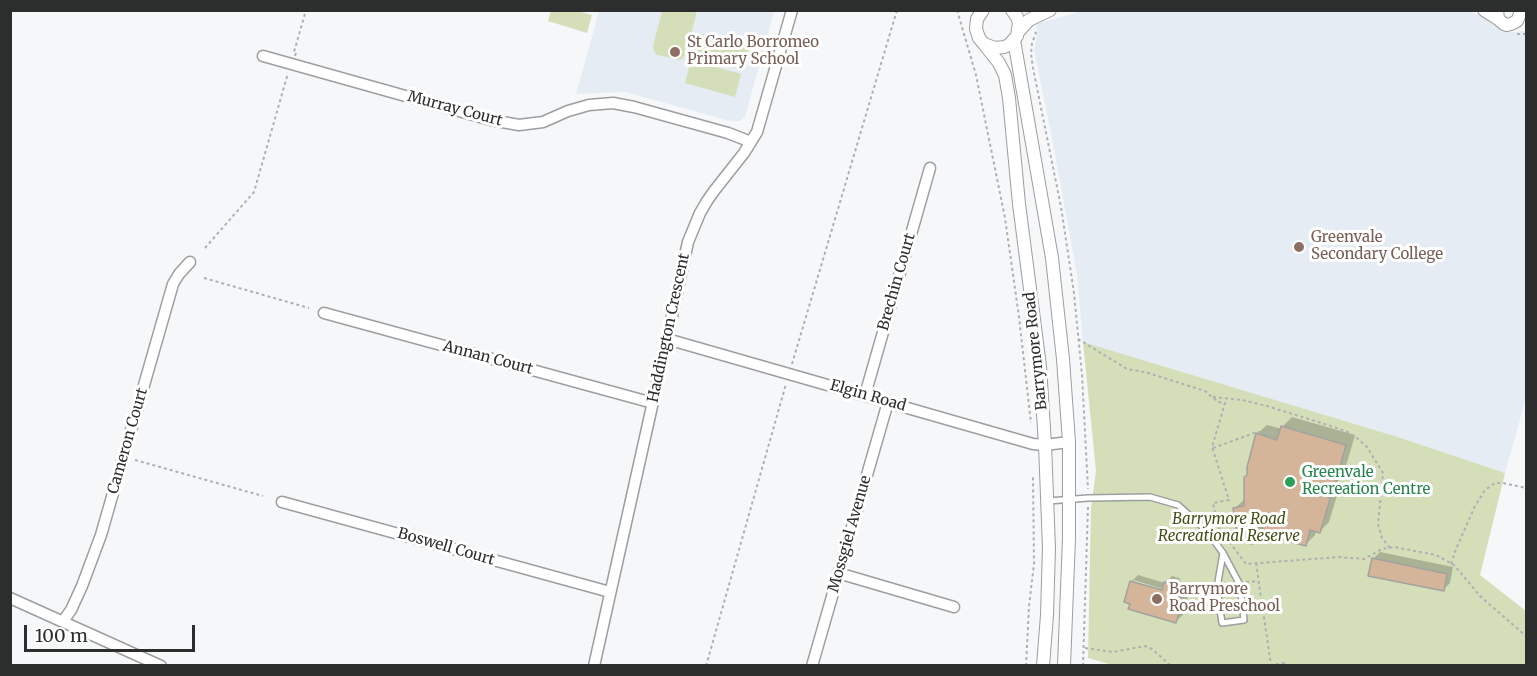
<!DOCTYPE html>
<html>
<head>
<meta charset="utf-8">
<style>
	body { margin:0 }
	#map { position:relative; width:1537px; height:676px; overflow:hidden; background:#f5f7f9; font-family:Merriweather,serif }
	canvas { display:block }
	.frame { position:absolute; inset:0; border:12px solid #2c2d2d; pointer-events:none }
	.scale { position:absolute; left:24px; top:625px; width:171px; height:27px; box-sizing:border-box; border:3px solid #2c2d2d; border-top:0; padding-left:8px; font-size:18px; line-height:21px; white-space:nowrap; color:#2c2d2d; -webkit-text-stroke:4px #fff; paint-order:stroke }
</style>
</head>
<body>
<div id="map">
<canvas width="1537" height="676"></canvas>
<div class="frame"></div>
<div class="scale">100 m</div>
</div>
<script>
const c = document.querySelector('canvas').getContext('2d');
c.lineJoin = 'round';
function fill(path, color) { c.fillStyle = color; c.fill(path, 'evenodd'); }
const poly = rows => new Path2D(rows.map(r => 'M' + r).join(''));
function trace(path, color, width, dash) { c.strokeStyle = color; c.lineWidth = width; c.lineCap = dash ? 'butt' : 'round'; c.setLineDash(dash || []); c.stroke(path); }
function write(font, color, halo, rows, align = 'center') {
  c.font = font + ' Merriweather,serif'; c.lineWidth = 6; c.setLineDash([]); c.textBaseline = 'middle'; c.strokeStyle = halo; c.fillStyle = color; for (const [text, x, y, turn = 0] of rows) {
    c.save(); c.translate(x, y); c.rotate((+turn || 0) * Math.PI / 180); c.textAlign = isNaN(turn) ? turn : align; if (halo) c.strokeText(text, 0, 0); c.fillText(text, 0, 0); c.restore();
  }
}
const built = poly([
	[1087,10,1466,10,1483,17,1495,27,1504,31,1515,32,1526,31,1526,398,1505,473,1398,437,1083,342,1077,275,1052,138,1034,50,1038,32,1036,24],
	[596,11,774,11,745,117,740,121,730,121,625,92,576,94,599,12]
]);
const green = poly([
	[551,11,577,11,592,15,587,33,548,21],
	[662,11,695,10,696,12,696,15,686,53,684,57,680,60,662,56,657,55,654,51,653,46],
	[699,33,749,48,743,70,693,56],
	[691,60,741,74,735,97,685,83],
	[1083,342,1398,437,1505,473,1480,575,1526,611,1526,665,1116,666,1088,658,1091,508,1096,471]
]);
const shadow = poly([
	[1292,417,1355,435,1343,476,1336,483,1336,485,1339,489,1329,522,1320,531,1316,530,1315,535,1305,545,1261,533,1251,543,1245,537,1234,509,1245,499,1249,475,1257,434,1267,425,1282,429,1283,426],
	[1380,552,1453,567,1450,583,1443,590,1373,559],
	[1138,575,1165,583,1172,576,1179,578,1183,586,1189,592,1183,615,1176,621,1132,603,1131,582],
	[1134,580,1169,591,1168,594,1134,584]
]);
const building = poly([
	[1281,426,1346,445,1334,487,1329,487,1327,495,1330,499,1320,533,1310,530,1306,546,1261,534,1264,522,1257,521,1252,544,1244,542,1243,538,1237,535,1233,508,1244,506,1244,477,1247,475,1247,467,1256,433,1277,440,1281,426],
	[1372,558,1447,574,1444,591,1368,576,1372,558],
	[1130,581,1162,590,1164,582,1172,585,1176,593,1183,600,1176,623,1128,609,1130,604,1124,602,1130,581]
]);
const path = poly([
	[957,10,976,75,1005,218,1019,317,1031,423],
	[1035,32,1036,33,1032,43,1031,54,1033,68,1061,207,1074,293,1082,375,1088,489],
	[1517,34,1526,34],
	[295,56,296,53,294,52,306,10],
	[205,248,254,192,288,73],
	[204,278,309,308],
	[1078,339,1127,369,1145,372,1205,391,1218,402,1225,403,1212,447,1229,500,1213,503,1218,527,1246,564,1339,557,1364,559,1382,549,1394,547,1436,555,1454,565,1481,597,1526,636],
	[792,364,897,10],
	[1213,397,1242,400,1267,406,1334,427,1348,432,1358,439,1367,447,1383,473,1378,524,1382,538,1390,548],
	[1213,448,1257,432,1277,433],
	[135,460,263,496],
	[1256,563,1271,665,1285,663,1285,666],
	[1451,564,1456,549,1475,506,1485,490,1495,483,1503,483,1526,488],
	[1246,582,1258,581],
	[1085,648,1113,652,1145,646,1152,649,1171,666],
	[706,666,786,384],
	[1026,666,1029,606,1034,564,1033,477],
	[1083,666,1088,506]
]);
const service = poly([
	[1048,501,1088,498,1150,497,1178,505,1207,531,1223,553,1240,585,1244,620,1222,623,1217,588,1223,553]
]);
const minor = poly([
	[263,56,491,120,519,125,543,122,568,111,589,105,613,103,634,107,728,133,751,142],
	[324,313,653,403],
	[667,339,1033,444,1045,445,1069,442],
	[865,395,930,168],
	[282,502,610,592],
	[838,573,954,607],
	[10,598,161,666],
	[63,621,71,610,82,586,101,535,173,284,179,274,190,262],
	[594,666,667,339,688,242,700,213,707,201,714,191,744,153,757,132,792,10],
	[812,666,888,402]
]);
const tertiary = poly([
	[983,10,977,19,976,29,979,38,984,44,995,48,1004,47,1009,45,1017,36,1019,23,1017,17,1012,10],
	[1484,10,1498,19],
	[1497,10,1498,19,1504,24,1507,25,1511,24,1517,21,1520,14,1520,10],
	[1019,31,1029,20,1050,10],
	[1014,40,1052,258,1063,359,1069,442,1069,538,1064,666],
	[984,44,999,63,1005,75,1009,98,1019,204,1040,366,1045,445,1049,548,1047,615,1043,666]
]);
const markers = [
	[675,52,6,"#8d6e63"],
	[1299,247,6,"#8d6e63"],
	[1290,482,6,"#2e9e5b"],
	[1157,599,6,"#8d6e63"]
];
const educationNames = [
	["St Carlo Borromeo",687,43],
	["Primary School",687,60],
	["Greenvale",1311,238],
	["Secondary College",1311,255],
	["Barrymore",1169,590],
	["Road Preschool",1169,607]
];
const streetNames = [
	["Murray Court",455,109,15],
	["Brechin Court",897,282,-74],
	["Haddington Crescent",669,328,-78],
	["Barrymore Road",1036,351,-96],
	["Annan Court",488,358,15],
	["Elgin Road",868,396,16],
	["Cameron Court",128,441,-74],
	["Mossgiel Avenue",850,534,-74],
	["Boswell Court",446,547,16]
];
const leisureNames = [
	["Greenvale",1302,473],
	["Recreation Centre",1302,490]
];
const parkNames = [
	["Barrymore Road",1229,520],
	["Recreational Reserve",1229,537]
];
fill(built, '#e5ecf4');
fill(green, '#d4dfba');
fill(shadow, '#0003');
fill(building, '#d4b599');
trace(building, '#a4a2a0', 1.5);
trace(service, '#9c9ea0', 8);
trace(minor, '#9c9ea0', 13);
trace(tertiary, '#9c9ea0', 14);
trace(path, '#aeb0b1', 2, [3, 3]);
trace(service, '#fff', 5);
trace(minor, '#fff', 10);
trace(tertiary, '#fff', 12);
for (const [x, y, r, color] of markers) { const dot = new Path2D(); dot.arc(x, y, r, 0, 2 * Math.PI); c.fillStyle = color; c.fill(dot); trace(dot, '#fff', 2); }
write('15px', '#785e54', '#fff', educationNames, 'left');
write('15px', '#2c2d2d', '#fff', streetNames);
write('15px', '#27864d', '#fff', leisureNames, 'left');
write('italic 15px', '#424f14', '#fff', parkNames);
</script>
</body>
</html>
